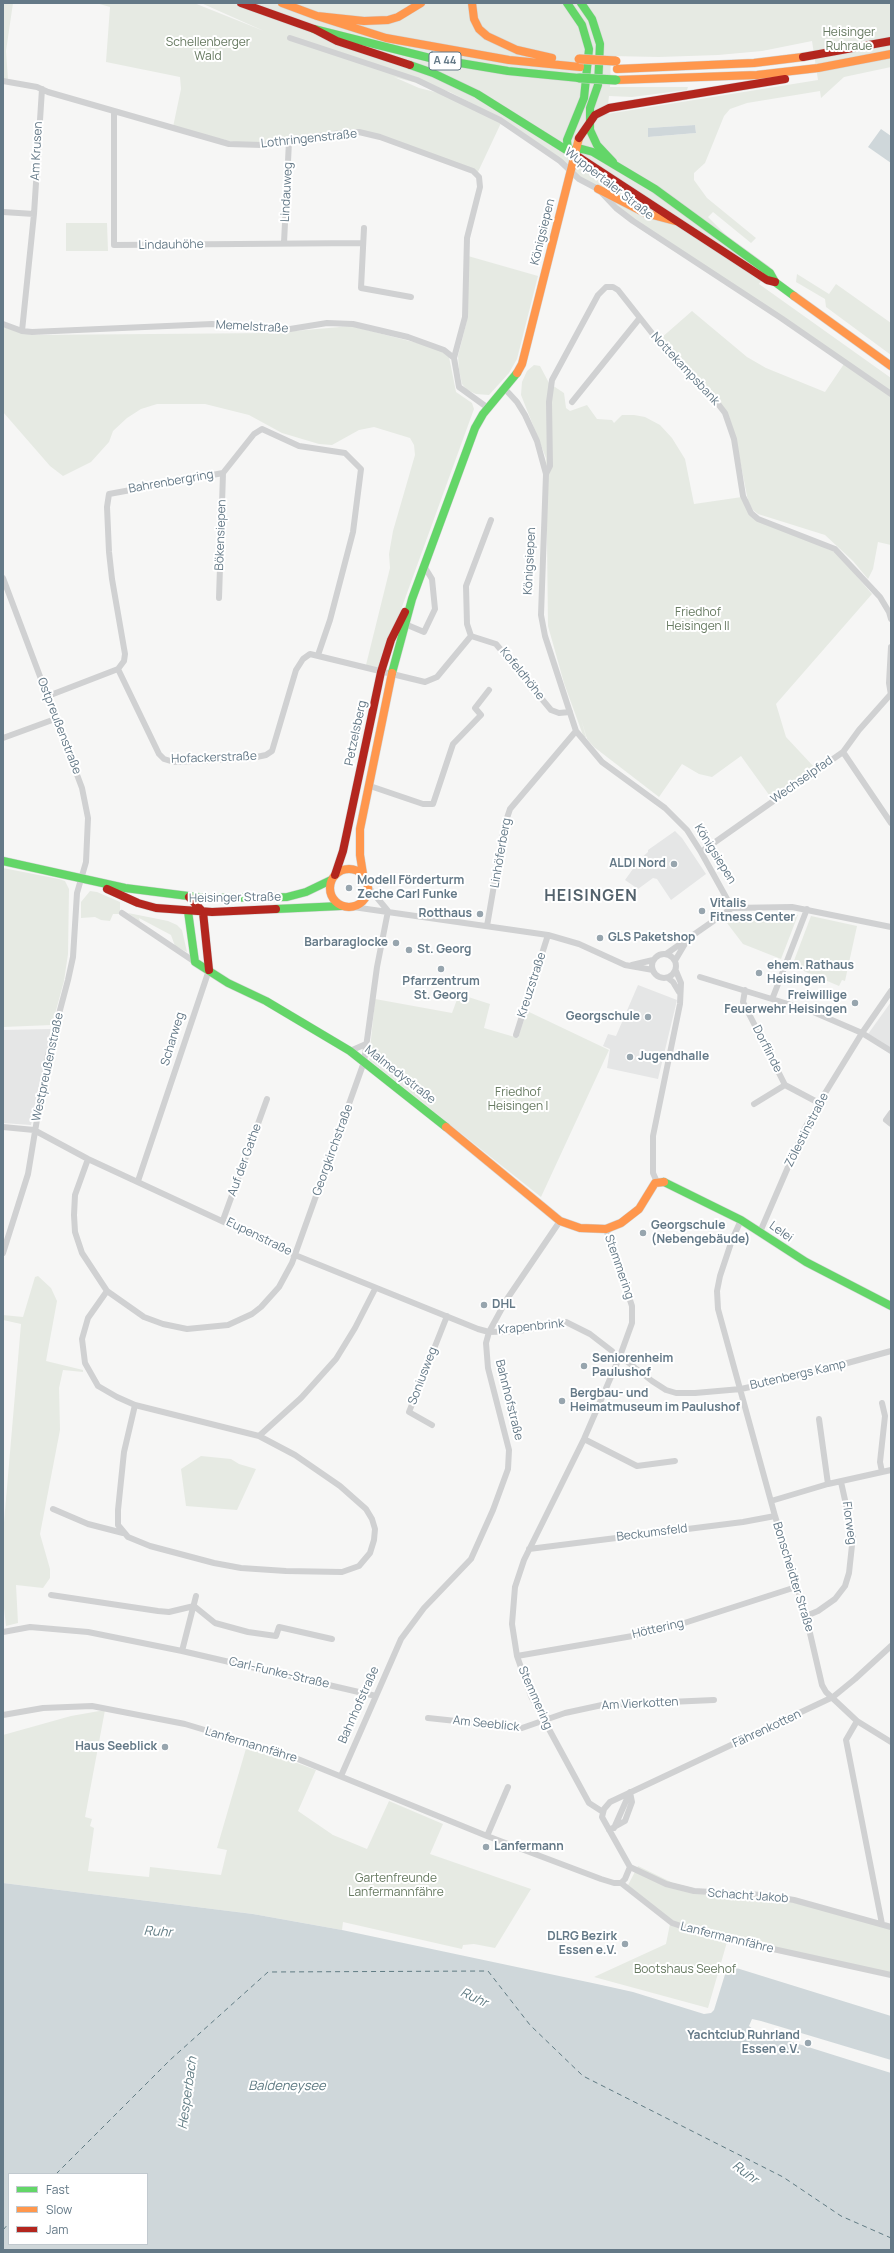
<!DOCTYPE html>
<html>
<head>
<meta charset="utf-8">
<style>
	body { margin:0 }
	#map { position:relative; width:894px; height:2253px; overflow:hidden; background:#f6f6f5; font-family:Manrope,sans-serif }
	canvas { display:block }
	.frame { position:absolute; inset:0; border:4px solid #647987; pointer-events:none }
	.legend { position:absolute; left:8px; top:2173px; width:140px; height:72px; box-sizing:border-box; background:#fff; border:1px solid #c1c9cf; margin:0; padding:5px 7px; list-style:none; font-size:12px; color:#647987 }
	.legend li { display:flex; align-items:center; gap:8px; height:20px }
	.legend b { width:20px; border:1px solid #c1c9cf }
</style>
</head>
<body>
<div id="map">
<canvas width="894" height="2253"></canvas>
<div class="frame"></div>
<ul class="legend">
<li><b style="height:5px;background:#63d668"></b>Fast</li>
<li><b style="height:5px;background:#ff974d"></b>Slow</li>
<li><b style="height:5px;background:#b3261e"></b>Jam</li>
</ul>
</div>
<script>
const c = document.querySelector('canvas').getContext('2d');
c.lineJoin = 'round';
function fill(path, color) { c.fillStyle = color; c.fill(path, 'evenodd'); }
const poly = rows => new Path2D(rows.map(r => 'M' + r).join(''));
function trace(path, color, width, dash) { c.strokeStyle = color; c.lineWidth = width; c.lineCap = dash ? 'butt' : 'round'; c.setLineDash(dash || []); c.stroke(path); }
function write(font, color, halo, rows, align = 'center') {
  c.font = font + ' Manrope,sans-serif'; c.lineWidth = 4; c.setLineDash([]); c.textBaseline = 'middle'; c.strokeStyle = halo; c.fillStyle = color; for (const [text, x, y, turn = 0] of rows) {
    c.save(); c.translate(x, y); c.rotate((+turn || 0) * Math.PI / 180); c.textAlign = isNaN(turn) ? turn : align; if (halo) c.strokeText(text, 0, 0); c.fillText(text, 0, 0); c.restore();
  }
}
const built = poly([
	[675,831,682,838,706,874,671,900,657,879,653,878,638,889,625,880,640,859,648,852,648,850],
	[638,985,677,1000,658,1079,607,1068,610,1049,603,1046,608,1034,616,1036],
	[891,1002,891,1048,868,1034],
	[51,1029,31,1125,3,1123,3,1030]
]);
const green = poly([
	[3,3,13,3,6,51,8,80,3,80],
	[96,3,194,3,264,31,201,3,891,3,891,67,844,77,821,98,820,91,747,103,730,109,724,116,705,163,694,173,694,180,707,198,756,238,751,243,713,212,708,217,726,235,770,267,759,284,891,378,891,545,878,542,873,569,868,579,853,561,825,535,758,514,753,510,748,501,735,435,729,417,713,395,660,339,692,311,747,357,766,368,825,392,846,361,637,227,613,201,626,206,579,178,561,160,501,119,450,92,394,77,419,88,447,95,501,123,477,174,459,164,360,131,253,143,238,143,173,127,181,89,180,77,106,62,110,7],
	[812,41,818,80,607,114,609,96,632,97,687,90,688,87,610,87,611,56,659,57,718,55,762,51],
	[695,125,696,133,648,137,648,128],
	[66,223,107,223,108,251,66,251],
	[468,256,538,276,517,359,509,373,489,395,476,394,467,390,462,384,459,370,458,356,468,316],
	[797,274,829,294,836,284,891,323,891,355,826,307,825,299,796,282],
	[351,326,437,348,449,357,456,392,472,403,474,409,379,670,366,665,390,568,389,554,393,531,415,455,414,445,410,438,374,427,359,430,332,445,319,444,282,433,249,415,205,404,157,404,141,409,127,418,113,431,109,442,91,462,63,476,50,466,3,412,3,327,32,335,272,333],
	[534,365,540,366,549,383,564,393,566,408,570,411,587,405,597,419,612,420,614,423,622,415,634,415,645,417,660,425,672,438,685,459,694,504,742,497,751,515,837,553,872,594,776,704,786,737,814,767,772,799,741,756,712,777,699,774,682,764,659,797,594,747,587,739,581,719,586,737,584,738,564,683,548,626,546,458,521,395,522,382,527,371],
	[3,868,59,879,65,881,69,889,68,954,64,981,52,1025,3,1027],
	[90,891,97,892,120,902,120,914,113,914,110,921,101,920,95,917,81,918,81,902],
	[128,913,168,921,177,925,182,930,187,952,175,946,171,935,139,918,140,922],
	[798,915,781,959,743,944,727,923,739,918],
	[811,916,857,926,845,981,842,980,839,986,792,966],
	[459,994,490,1004,484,1028,518,1038,527,1011,609,1050,541,1197,369,1060,375,999,452,1013],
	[38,1276,51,1288,57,1301,46,1361,83,1370,83,1372,63,1370,59,1388,60,1430,40,1534,50,1569,50,1578,43,1588,16,1585,18,1623,6,1626,3,1599,3,1534,21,1324,3,1320,3,1315,23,1317,35,1277],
	[201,1456,231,1459,239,1464,256,1469,237,1510,186,1506,181,1469],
	[105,1710,85,1817,92,1819,90,1826,94,1828,88,1871,149,1877,150,1867,221,1875,227,1850,217,1848,247,1745,316,1770,298,1811,333,1835,367,1849,389,1801,443,1824,430,1854,531,1889,495,1948,474,1944,463,1945,462,1949,343,1922,342,1930,253,1914,3,1883,3,1735,71,1716],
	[638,1866,673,1883,710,1892,799,1900,891,1925,891,1974,706,1932,673,1922,627,1887],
	[670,1924,727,1942,708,2008,594,1977,666,1944]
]);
const water = poly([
	[695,125,696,133,648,137,648,128],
	[881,129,891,136,891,163,868,147],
	[3,1883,253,1914,342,1930,597,1984,633,1992,704,2014,711,2013,714,2010,727,1968,730,1966,891,2016,891,2060,761,2021,752,2019,749,2026,754,2030,891,2073,891,2250,3,2250],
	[9,2174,147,2174,147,2244,9,2244]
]);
const ferry = poly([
	[56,2174,170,2060,268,1972,488,1971,530,2025,583,2076,783,2177,841,2216,891,2238],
	[3,2230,9,2223]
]);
const street = poly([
	[290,38,417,80,500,120,560,161,579,179,598,189,616,208,633,221,781,318,891,394],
	[3,81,37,87,48,92,229,144,262,145,332,134,359,132,380,137,473,171,479,177,480,187,467,238,465,317,454,358],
	[114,111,114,245,363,243],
	[3,212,34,214],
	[364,228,361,288,411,297],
	[284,243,289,141],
	[3,324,22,331,32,332,212,324,284,330,327,323,353,324,408,337,444,350,454,358,459,387,488,408],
	[22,331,34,214,42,89],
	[505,389,517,402,525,415,537,441,546,474,541,615,545,636,576,731,602,762,665,808,687,830,701,852,732,908],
	[572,402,639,319],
	[546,474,550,466,549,402,552,380,598,295,606,287,613,287,618,290,659,342,712,396,725,413,734,439,743,496,751,513,758,519,835,549,880,597,889,612,891,619],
	[3,578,82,788,88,818,86,862,77,893,73,957,68,980,47,1059,28,1174,3,1253],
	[219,598,223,473],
	[405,624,424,632,435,609,432,579,424,566],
	[471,636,496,644,551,710,559,713,570,712],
	[471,636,467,624,466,586,491,520],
	[891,647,889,683,891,695],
	[118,669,159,754,164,759,174,762,252,758,266,755,272,751,296,670,303,659,310,654,425,682,437,677,471,636],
	[48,696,118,669,124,661,125,654,112,579,109,552,107,507,109,494,223,473,254,434,262,429,299,446,345,453,361,469,353,532,330,620,318,655],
	[3,738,55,719],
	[843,752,891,823],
	[370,786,423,804,433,804,453,744,481,715,475,708,489,690],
	[701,852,843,752,859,730,890,695],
	[369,888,388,911],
	[353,907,548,935,579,944,625,965,653,970],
	[122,913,195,962],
	[487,926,504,827,510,809,576,731],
	'652 966a12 12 0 1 1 24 0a12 12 0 1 1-24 0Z',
	[666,954,732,908,792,907,891,927],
	[676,959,686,942],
	[632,965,653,960],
	[700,977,811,1011,862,1033,891,1051],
	[668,978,673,982,679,992],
	[745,990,743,1002,785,1085,819,1103],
	[773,997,807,909],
	[516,1035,548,935],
	[350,1051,366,1044],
	[754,1104,785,1085],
	[891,1113,886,1120,891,1124],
	[3,1127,34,1130,88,1159,295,1255,478,1329,489,1332,519,1331,566,1322,590,1334,612,1351],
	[88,1159,75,1195,74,1215,75,1232,82,1253,107,1291,144,1317,163,1324,187,1329,228,1325,252,1314,261,1307,279,1287,292,1263,364,1062,377,967,388,911],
	[138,1181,209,970],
	[657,1182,653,1173,653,1136,680,1004,681,983,676,971],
	[223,1220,267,1099],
	[741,1220,732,1240,720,1276,717,1291,718,1309,775,1516,806,1616,822,1685,826,1692,857,1721,846,1740,882,1924],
	[760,1232,804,1130,819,1103,862,1033,891,991],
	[107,1291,88,1318,82,1339,85,1363,98,1386,117,1397,135,1405,259,1436,295,1455,340,1486,366,1509,372,1519,375,1529,374,1540,370,1553,359,1566,342,1572,286,1571,241,1568,214,1563,150,1546,128,1537,118,1525,118,1510,124,1452,135,1405],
	[620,1356,652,1381,666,1390,676,1393,695,1393,741,1389,804,1375,891,1351],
	[819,1419,828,1484],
	[432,1425,409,1412,447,1316],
	[259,1436,301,1398,336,1359,355,1328,375,1289],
	[584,1439,637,1466,675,1461],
	[882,1472,880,1462,885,1416,882,1403],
	[771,1501,828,1484,891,1470],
	[53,1509,88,1524,123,1533],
	[529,1549,743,1522,775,1516],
	[51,1595,158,1611,169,1612,194,1606,215,1623,248,1632,276,1636,279,1627,332,1639],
	[806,1616,818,1611,835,1599,845,1586,849,1573,853,1536,841,1482],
	[3,1632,30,1627,88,1632,182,1651,376,1696],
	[182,1651,196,1596],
	[517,1656,644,1634,675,1626,796,1587],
	[3,1715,43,1708,92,1706,185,1724,288,1755,487,1836,601,1879,614,1883,621,1883,672,1923,705,1934,891,1975],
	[428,1718,522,1728,565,1713,602,1705,714,1700],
	[857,1721,891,1742],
	[341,1776,401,1639,424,1608,471,1559,493,1510,508,1469,509,1450,488,1368,486,1343,489,1332,507,1299,560,1221],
	[603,1812,589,1803,531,1696,517,1656,512,1624,515,1587,524,1560,584,1439,620,1356,632,1323,632,1306,606,1229],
	[614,1828,630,1792],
	[609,1830,625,1821,632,1802,630,1792],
	[487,1836,508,1787],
	[630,1867,666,1884,694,1891,764,1895,794,1900,891,1927],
	[621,1883,625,1879,630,1867,602,1817,604,1809,610,1802,833,1697,855,1679,891,1646]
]);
const fast = poly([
	[567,3,582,25,589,49,584,98,567,140,568,151],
	[581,3,592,19,600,44,598,85,590,108,590,130,597,145,613,162],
	[314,29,430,58,508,71,579,78],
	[410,65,433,73,477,94,568,151],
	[571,150,582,149,593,152,655,189,770,273,775,282,794,296],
	[392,673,412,599,475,428,483,414,517,373],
	[3,861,125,888,204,898,287,897,306,892,331,880],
	[276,909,341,906],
	[188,911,195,962,228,983,266,1001,350,1051,446,1127],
	[664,1182,741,1220,806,1262,891,1306]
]);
const slow = poly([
	[282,3,317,16,364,21,388,20,398,17,421,3],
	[472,3,474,19,479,29,487,36,517,50,552,58],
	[317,16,386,38,509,60,580,67],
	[617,69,754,63,803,57],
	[616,80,757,75,818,68,891,54],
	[598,189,645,213,675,221],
	[794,296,891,366],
	[517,373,522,364,579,138],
	'330 888a19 19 0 1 1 38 0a19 19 0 1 1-38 0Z',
	[363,874,360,855,360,829,392,673],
	[446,1127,560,1221,580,1228,606,1229,621,1223,639,1209,655,1183,664,1182]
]);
const jam = poly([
	[241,3,314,29,337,41,410,65],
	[803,57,891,41],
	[579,138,595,115,609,108,785,79],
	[571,152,767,280,775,282],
	[335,875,343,851,381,672,391,640,405,612],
	[107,889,138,903,156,908,212,912,276,909],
	[189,897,203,912,209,970]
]);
const fastBridge = poly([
	[579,78,616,80]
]);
const slowBridge = poly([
	[579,59,616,61]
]);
const markers = [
	[674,864,4,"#97a5ae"],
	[349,888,4,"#97a5ae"],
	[702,911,4,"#97a5ae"],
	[480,914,4,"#97a5ae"],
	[600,938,4,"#97a5ae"],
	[396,943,4,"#97a5ae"],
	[409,950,4,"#97a5ae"],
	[441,969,4,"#97a5ae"],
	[759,973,4,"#97a5ae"],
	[855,1003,4,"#97a5ae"],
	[648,1017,4,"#97a5ae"],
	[630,1057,4,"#97a5ae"],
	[643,1233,4,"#97a5ae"],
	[484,1305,4,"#97a5ae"],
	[584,1366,4,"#97a5ae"],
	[562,1401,4,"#97a5ae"],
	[165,1747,4,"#97a5ae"],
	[486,1847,4,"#97a5ae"],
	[625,1944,4,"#97a5ae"],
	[808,2043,4,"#97a5ae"]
];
const shields = [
	[445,61,32]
];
const shieldNames = [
	["A 44",445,61]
];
const parkNames = [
	["Heisinger",849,33],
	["Ruhraue",849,47],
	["Schellenberger",208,43],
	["Wald",208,57],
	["Friedhof",698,613],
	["Heisingen II",698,627],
	["Friedhof",518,1093],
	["Heisingen I",518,1107],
	["Gartenfreunde",396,1879],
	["Lanfermannfähre",396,1893],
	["Bootshaus Seehof",685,1970]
];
const streetNames = [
	["Lothringenstraße",309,139,-6],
	["Am Krusen",37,151,-87],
	["Wuppertaler Straße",609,184,38],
	["Lindauweg",287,192,-87],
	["Königsiepen",543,232,-76],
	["Lindauhöhe",171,245,-1],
	["Memelstraße",252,327,3],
	["Nottekampsbank",685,369,47],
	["Bahrenbergring",171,482,-10],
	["Bökensiepen",221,535,-88],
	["Königsiepen",530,561,-87],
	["Kofeldhöhe",522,674,51],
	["Ostpreußenstraße",59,726,69],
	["Petzelsberg",356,733,-78],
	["Hofackerstraße",214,758,-2],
	["Wechselpfad",802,780,-35],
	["Linhöferberg",501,853,-80],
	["Königsiepen",715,854,58],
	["Heisinger Straße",235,898,-1],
	["Kreuzstraße",532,985,-72],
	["Scharweg",173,1039,-73],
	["Dorflinde",767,1049,63],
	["Westpreußenstraße",48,1067,-78],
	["Malmedystraße",400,1075,38],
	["Zölestinstraße",807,1130,-63],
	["Georgkirchstraße",333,1150,-70],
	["Auf der Gathe",245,1160,-70],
	["Lelei",781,1232,35],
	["Eupenstraße",259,1237,26],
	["Stemmering",619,1267,71],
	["Krapenbrink",531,1327,-6],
	["Butenbergs Kamp",798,1375,-13],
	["Soniusweg",423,1376,-69],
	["Bahnhofstraße",509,1400,76],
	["Florweg",849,1523,82],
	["Beckumsfeld",652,1533,-7],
	["Bonscheidter Straße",793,1577,73],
	["Höttering",658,1629,-13],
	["Carl-Funke-Straße",279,1673,13],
	["Stemmering",535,1698,66],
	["Am Vierkotten",640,1704,-3],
	["Bahnhofstraße",359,1705,-66],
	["Am Seeblick",486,1724,6],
	["Fährenkotten",767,1729,-25],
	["Lanfermannfähre",251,1745,17],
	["Schacht Jakob",748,1896,4],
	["Lanfermannfähre",727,1938,14]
];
const poiNames = [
	["ALDI Nord",666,864,"right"],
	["Modell Förderturm",357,881],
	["Zeche Carl Funke",357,895],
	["Vitalis",710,904],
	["Fitness Center",710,918],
	["Rotthaus",472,914,"right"],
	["GLS Paketshop",608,938],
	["Barbaraglocke",388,943,"right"],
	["St. Georg",417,950],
	["ehem. Rathaus",767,966],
	["Heisingen",767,980],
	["Pfarrzentrum",441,982,"center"],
	["St. Georg",441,996,"center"],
	["Freiwillige",847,996,"right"],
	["Feuerwehr Heisingen",847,1010,"right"],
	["Georgschule",640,1017,"right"],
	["Jugendhalle",638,1057],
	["Georgschule",651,1226],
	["(Nebengebäude)",651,1240],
	["DHL",492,1305],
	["Seniorenheim",592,1359],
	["Paulushof",592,1373],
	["Bergbau- und",570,1394],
	["Heimatmuseum im Paulushof",570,1408],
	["Haus Seeblick",157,1747,"right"],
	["Lanfermann",494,1847],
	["DLRG Bezirk",617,1937,"right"],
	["Essen e.V.",617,1951,"right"],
	["Yachtclub Ruhrland",800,2036,"right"],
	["Essen e.V.",800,2050,"right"]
];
const waterNames = [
	["Ruhr",158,1932,4],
	["Ruhr",474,1998,25],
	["Baldeneysee",287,2086],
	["Hesperbach",188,2093,-82],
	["Ruhr",745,2173,36]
];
const districtNames = [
	["HEISINGEN",591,897]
];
fill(built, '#e5e6e6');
fill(green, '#e6eae3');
fill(water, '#cfd7da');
trace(ferry, '#607b83', 1, [5, 4]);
trace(fast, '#d3d4d5', 9);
trace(slow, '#d3d4d5', 9);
trace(jam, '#d3d4d5', 9);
trace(street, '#d0d1d2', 6);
trace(fast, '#63d668', 8);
trace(slow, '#ff974d', 8);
trace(jam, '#b3261e', 8);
trace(fastBridge, '#d1d3d4', 10, []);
trace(slowBridge, '#d1d3d4', 10, []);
trace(fastBridge, '#63d668', 9);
trace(slowBridge, '#ff974d', 9);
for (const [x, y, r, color] of markers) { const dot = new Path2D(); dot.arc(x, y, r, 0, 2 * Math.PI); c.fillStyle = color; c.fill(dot); trace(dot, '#fff', 1.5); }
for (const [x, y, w] of shields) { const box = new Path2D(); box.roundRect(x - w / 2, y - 9, w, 18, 3); c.fillStyle = '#fff'; c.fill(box); trace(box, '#647987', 1); }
write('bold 11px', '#647987', null, shieldNames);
write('12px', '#667960', '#fff', parkNames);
write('12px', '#647987', '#fff', streetNames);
write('bold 12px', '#647987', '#fff', poiNames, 'left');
write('italic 13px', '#607b83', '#fff', waterNames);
c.letterSpacing = '1px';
write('bold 16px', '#53626c', '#fff', districtNames);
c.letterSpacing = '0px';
</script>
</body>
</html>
